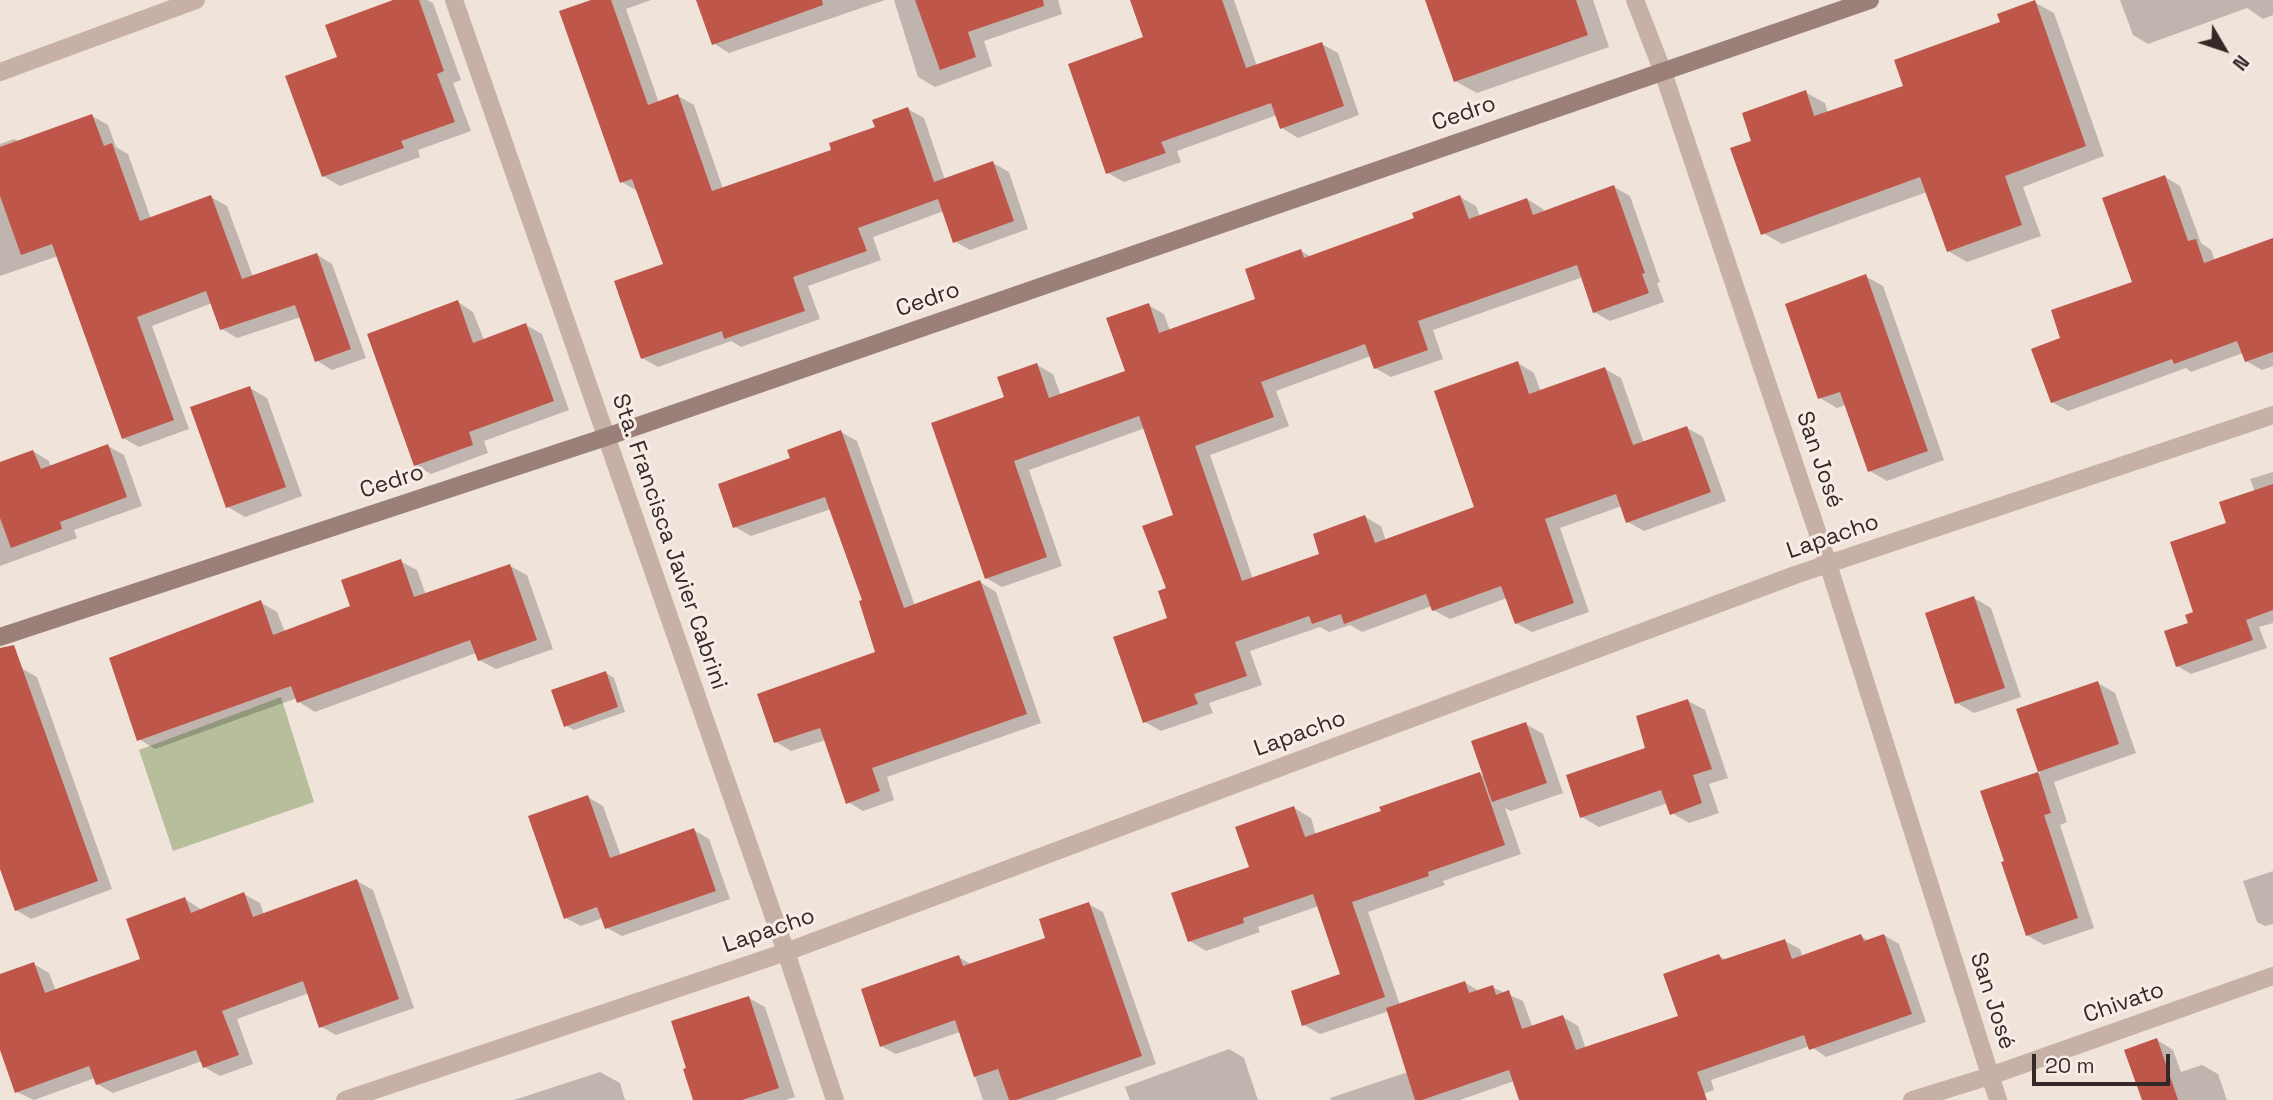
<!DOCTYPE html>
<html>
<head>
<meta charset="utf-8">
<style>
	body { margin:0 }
	#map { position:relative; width:2273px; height:1100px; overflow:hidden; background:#f0e3da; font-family:"Space Grotesk",sans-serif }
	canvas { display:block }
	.north { position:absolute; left:2189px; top:14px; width:70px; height:70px; -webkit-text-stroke:5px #f8ede6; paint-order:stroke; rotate:129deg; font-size:19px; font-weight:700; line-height:28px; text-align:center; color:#342927 }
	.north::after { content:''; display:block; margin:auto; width:24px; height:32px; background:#342927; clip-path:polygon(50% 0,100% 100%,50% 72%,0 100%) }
	.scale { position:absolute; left:2032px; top:1054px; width:138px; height:32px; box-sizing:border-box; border:4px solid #342927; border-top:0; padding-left:9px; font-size:21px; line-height:24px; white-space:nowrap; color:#342927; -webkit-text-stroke:5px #f8ede6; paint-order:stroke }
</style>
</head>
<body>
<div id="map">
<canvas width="2273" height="1100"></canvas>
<div class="north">N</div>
<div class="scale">20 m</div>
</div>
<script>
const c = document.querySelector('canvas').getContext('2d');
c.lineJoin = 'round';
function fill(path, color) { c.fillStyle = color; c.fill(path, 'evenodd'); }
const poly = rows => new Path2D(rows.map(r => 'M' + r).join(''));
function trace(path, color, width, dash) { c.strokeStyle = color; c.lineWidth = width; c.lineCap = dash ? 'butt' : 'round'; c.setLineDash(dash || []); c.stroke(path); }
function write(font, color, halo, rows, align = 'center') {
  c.font = font + ' "Space Grotesk",sans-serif'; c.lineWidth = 6; c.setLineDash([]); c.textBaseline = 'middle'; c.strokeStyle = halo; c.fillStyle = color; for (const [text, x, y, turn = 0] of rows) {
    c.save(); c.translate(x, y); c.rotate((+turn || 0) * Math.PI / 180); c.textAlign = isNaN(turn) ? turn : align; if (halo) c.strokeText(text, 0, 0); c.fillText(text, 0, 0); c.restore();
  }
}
const green = poly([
	[281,697,314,802,173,851,139,750]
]);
const shadow = poly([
	[398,0,427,0,433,3,461,80,453,83,471,131,418,150,420,157,340,186,323,176],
	[597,0,651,0,626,9,659,103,678,96,694,105,723,189,833,151,908,109,924,118,945,180,993,163,1009,172,1028,229,970,250,954,241,944,211,873,237,881,260,808,286,820,319,741,347,731,341,658,367,642,358,665,265,637,191,622,182],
	[698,0,885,0,729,53,713,43],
	[894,0,1058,0,1062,14,984,41,992,66,935,87,918,77],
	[1130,0,1234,0,1257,66,1322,44,1338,53,1359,115,1298,138,1282,128,1277,115,1177,151,1181,162,1124,182,1108,173,1144,38],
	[1427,0,1593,0,1609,47,1477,93,1455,81],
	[2120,0,2273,0,2273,15,2263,19,2247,8,2148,44,2133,35],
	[2034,2,2054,13,2104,156,2023,187,2041,236,1967,262,1948,251,1927,192,1782,244,1763,233,1753,142,1805,92,1825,103,1828,113,1905,87],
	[92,116,108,125,116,147,128,154,151,219,211,197,227,206,253,277,316,254,332,264,366,358,332,370,316,360,301,317,237,338,222,329,212,303,152,326,189,429,139,447,123,438,58,256,0,276,0,144,14,139,20,142],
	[2165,177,2180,186,2201,243,2211,250,2215,261,2273,240,2273,366,2262,370,2246,361,2243,353,2191,372,2186,368,2068,411,2052,402,2062,339,2134,283],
	[1614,187,1630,196,1660,282,1657,283,1664,302,1610,321,1594,312,1583,277,1433,330,1443,359,1391,377,1375,368,1371,356,1276,391,1289,426,1210,455,1253,579,1322,555,1365,517,1381,526,1386,541,1476,508,1518,363,1534,373,1541,392,1605,369,1621,378,1644,443,1687,428,1703,437,1726,501,1644,531,1628,522,1622,506,1560,528,1589,612,1532,632,1516,623,1507,598,1450,619,1433,610,1432,606,1362,632,1350,625,1329,632,1320,627,1250,651,1262,685,1209,703,1213,713,1161,731,1145,722,1169,619,1168,589,1176,516,1145,428,1029,470,1062,566,1002,587,986,578,1007,398,1037,365,1053,374,1061,396,1127,372,1148,305,1164,314,1170,331,1258,300,1301,251,1312,257,1416,219,1460,197,1476,206,1480,217,1527,199,1543,209,1544,212],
	[1865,276,1883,286,1944,460,1887,481,1870,471,1846,405,1837,408,1820,398],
	[458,302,473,312,484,340,526,325,542,334,569,410,484,441,488,453,431,474,415,465],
	[250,388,267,398,302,496,245,517,228,507],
	[841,432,857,441,915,606,980,582,996,592,1041,723,887,777,894,800,863,811,848,802,826,740,791,751,776,742,877,653,864,601,831,509,751,536,735,527,792,460],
	[108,446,124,455,142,506,74,530,77,538,0,566,0,463,33,451,49,461,51,467],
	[2273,472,2273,623,2259,627,2267,648,2191,674,2177,666,2190,625,2228,525,2255,492,2250,479],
	[400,561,417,570,426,595,510,566,527,575,553,649,496,669,479,660,476,653,315,712,299,702,297,698,155,749,139,739,260,602,277,612,285,632,353,608],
	[1974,598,1991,608,2021,697,1974,713,1957,703],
	[21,668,37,677,112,889,31,919,16,910,0,865,0,675],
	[606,673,614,678,625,712,574,730,565,725],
	[2098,683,2115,693,2136,753,2054,782,2067,822,2060,825,2094,928,2044,945,2027,935,2006,862,1982,793,2040,773,2019,710],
	[1688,701,1705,710,1728,778,1709,784,1719,813,1689,823,1672,813,1668,803,1599,827,1582,817,1648,749],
	[1526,724,1543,734,1563,793,1511,811,1505,808,1521,854,1443,881,1445,885,1368,912,1400,1005,1464,982,1479,991,1492,987,1523,1001,1533,1028,1563,1017,1578,1026,1586,1049,1680,1017,1719,956,1727,960,1785,941,1800,949,1803,957,1861,936,1869,941,1884,935,1899,944,1926,1022,1826,1057,1810,1046,1711,1080,1714,1090,1686,1100,1521,1100,1514,1081,1460,1100,1331,1100,1330,1098,1408,1072,1389,1011,1320,1034,1304,1025,1342,975,1319,906,1258,927,1260,932,1206,951,1190,941,1251,868,1294,808,1311,818,1316,835,1383,812,1480,774,1485,777],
	[588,797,603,806,621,856,694,830,709,839,730,899,622,936,607,928,603,918,581,926,566,918],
	[2273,871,2273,924,2265,926,2257,922,2243,881],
	[357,881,373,890,414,1008,336,1035,320,1026,309,993,237,1019,253,1064,220,1076,204,1067,202,1061,113,1093,97,1084,95,1078,34,1100,17,1092,0,1044,0,976,34,964,49,973,56,991,143,960,185,899,202,910,244,894,260,903,264,915],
	[1088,904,1103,912,1156,1064,1054,1100,983,1100,960,1032,896,1054,881,1046,959,957,972,965,1047,939],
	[749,998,765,1007,795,1097,786,1100,695,1100],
	[2157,1040,2173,1050,2181,1072,2202,1065,2218,1074,2227,1100,2143,1100],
	[1229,1049,1244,1058,1258,1100,1130,1100,1125,1087],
	[600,1072,620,1083,625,1100,514,1100]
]);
const building = poly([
	[393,0,419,0,444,71,437,74,455,122,401,141,404,148,322,177,285,76,337,57,325,25],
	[591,0,611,0,648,105,678,94,712,191,831,150,829,143,875,127,872,120,908,107,934,182,993,161,1014,221,953,243,938,199,858,228,867,251,793,277,805,311,724,339,722,331,641,359,614,281,663,264,632,179,620,183,559,11],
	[696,0,822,0,823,5,712,45],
	[915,0,1043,0,1044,6,968,32,976,57,940,70],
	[1130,0,1222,0,1246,68,1322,42,1344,106,1280,129,1271,103,1161,142,1166,153,1106,174,1068,64,1143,37],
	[1425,0,1576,0,1588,35,1454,82],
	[2035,0,2086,146,2005,176,2022,225,1947,252,1920,177,1761,235,1730,148,1751,141,1742,113,1806,90,1814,116,1903,86,1894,60,2000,22,1997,14],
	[92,114,104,146,112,143,140,221,211,195,242,279,317,253,351,349,315,362,295,305,220,330,206,291,137,317,174,420,122,439,52,244,21,255,0,196,0,147],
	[2165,175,2188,241,2196,239,2204,263,2273,238,2273,352,2245,362,2237,341,2174,364,2172,359,2051,403,2031,349,2060,338,2051,310,2132,282,2102,198],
	[1614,185,1645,273,1642,274,1649,293,1593,313,1577,265,1418,321,1428,350,1374,369,1365,344,1261,382,1274,417,1195,446,1242,581,1319,554,1313,534,1365,515,1375,543,1474,507,1434,391,1518,361,1529,394,1605,367,1633,445,1687,426,1711,492,1626,523,1616,494,1545,519,1574,603,1515,624,1501,586,1432,611,1426,594,1344,624,1341,614,1312,624,1309,616,1235,642,1247,676,1194,694,1198,704,1143,723,1113,637,1167,618,1158,591,1166,588,1142,526,1173,515,1139,416,1014,461,1047,557,985,579,931,423,1004,397,997,377,1037,363,1049,398,1125,371,1106,318,1149,303,1159,333,1255,299,1245,269,1301,249,1304,258,1414,218,1412,213,1460,195,1469,219,1527,198,1533,215],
	[1866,274,1928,451,1868,472,1840,392,1818,399,1785,304],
	[458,300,473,343,526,323,554,401,469,432,473,445,414,466,367,334],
	[250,386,286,487,226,508,190,407],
	[841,430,904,608,980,580,1027,714,872,768,880,791,846,804,820,728,774,743,757,694,875,652,859,601,862,600,825,497,733,528,718,484,790,458,787,450],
	[108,444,127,497,60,522,62,529,11,548,0,518,0,462,33,450,41,469],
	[2273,484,2273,610,2246,620,2253,640,2176,667,2164,631,2188,623,2185,615,2193,612,2170,542,2226,523,2219,502],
	[401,559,414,597,510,564,537,640,478,661,470,640,297,703,291,686,137,741,109,658,261,600,273,635,350,606,341,580],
	[1974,596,2005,688,1955,704,1925,613],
	[14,645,98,881,15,911,0,869,0,648],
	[606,671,618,707,564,727,551,690],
	[2098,681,2119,744,2038,772,2051,813,2044,815,2078,918,2026,936,2001,862,2004,861,1980,791,2038,772,2016,709],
	[1688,699,1712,769,1693,775,1702,803,1670,815,1661,790,1580,818,1566,775,1645,748,1636,716],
	[1526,722,1547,783,1492,802,1471,741],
	[1480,772,1505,845,1428,872,1429,876,1352,902,1385,997,1302,1026,1291,991,1340,974,1313,894,1243,918,1244,923,1188,942,1171,893,1249,867,1235,827,1294,806,1305,837,1381,811,1379,807],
	[588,795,610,858,694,828,716,891,605,929,597,907,564,919,528,816],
	[357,879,399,999,319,1028,303,981,222,1011,239,1055,203,1068,196,1050,96,1085,89,1066,15,1093,0,1050,0,974,34,962,45,993,140,959,126,919,185,897,191,913,244,892,253,917],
	[1089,902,1142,1056,1016,1100,1009,1100,998,1069,974,1077,955,1020,880,1047,861,989,959,955,963,966,1045,938,1039,919],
	[1861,934,1864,941,1884,934,1912,1014,1809,1050,1804,1035,1697,1072,1707,1100,1519,1100,1509,1070,1422,1100,1415,1100,1386,1008,1465,981,1469,993,1493,985,1496,995,1509,990,1522,1029,1563,1015,1576,1050,1678,1016,1663,974,1719,954,1722,960,1785,939,1792,959],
	[749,996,779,1088,742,1100,693,1100,683,1069,686,1068,671,1021],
	[2157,1038,2178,1100,2142,1100,2124,1050]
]);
const street = poly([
	[454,0,786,952,835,1100],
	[1635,0,1663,72,1828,564,1998,1100],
	[0,72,196,0],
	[345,1100,786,952,1795,575,2273,415],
	[1912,1100,1990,1076,2273,976]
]);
const secondary = poly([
	[0,637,606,437,1870,0]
]);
const streetNames = [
	["Cedro",1464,114,-19],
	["Cedro",928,300,-19],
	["San José",1819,460,71],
	["Cedro",392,482,-18],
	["Lapacho",1833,537,-19],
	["Sta. Francisca Javier Cabrini",669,542,71],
	["Lapacho",1300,734,-20],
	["Lapacho",769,931,-19],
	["San José",1992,1001,72],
	["Chivato",2124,1003,-19]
];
fill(green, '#b7be9b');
fill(shadow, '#0003');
fill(building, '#be564a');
trace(street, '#c7b1a7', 18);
trace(secondary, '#9a8079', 18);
write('23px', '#342927', '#f8ede6', streetNames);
</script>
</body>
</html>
